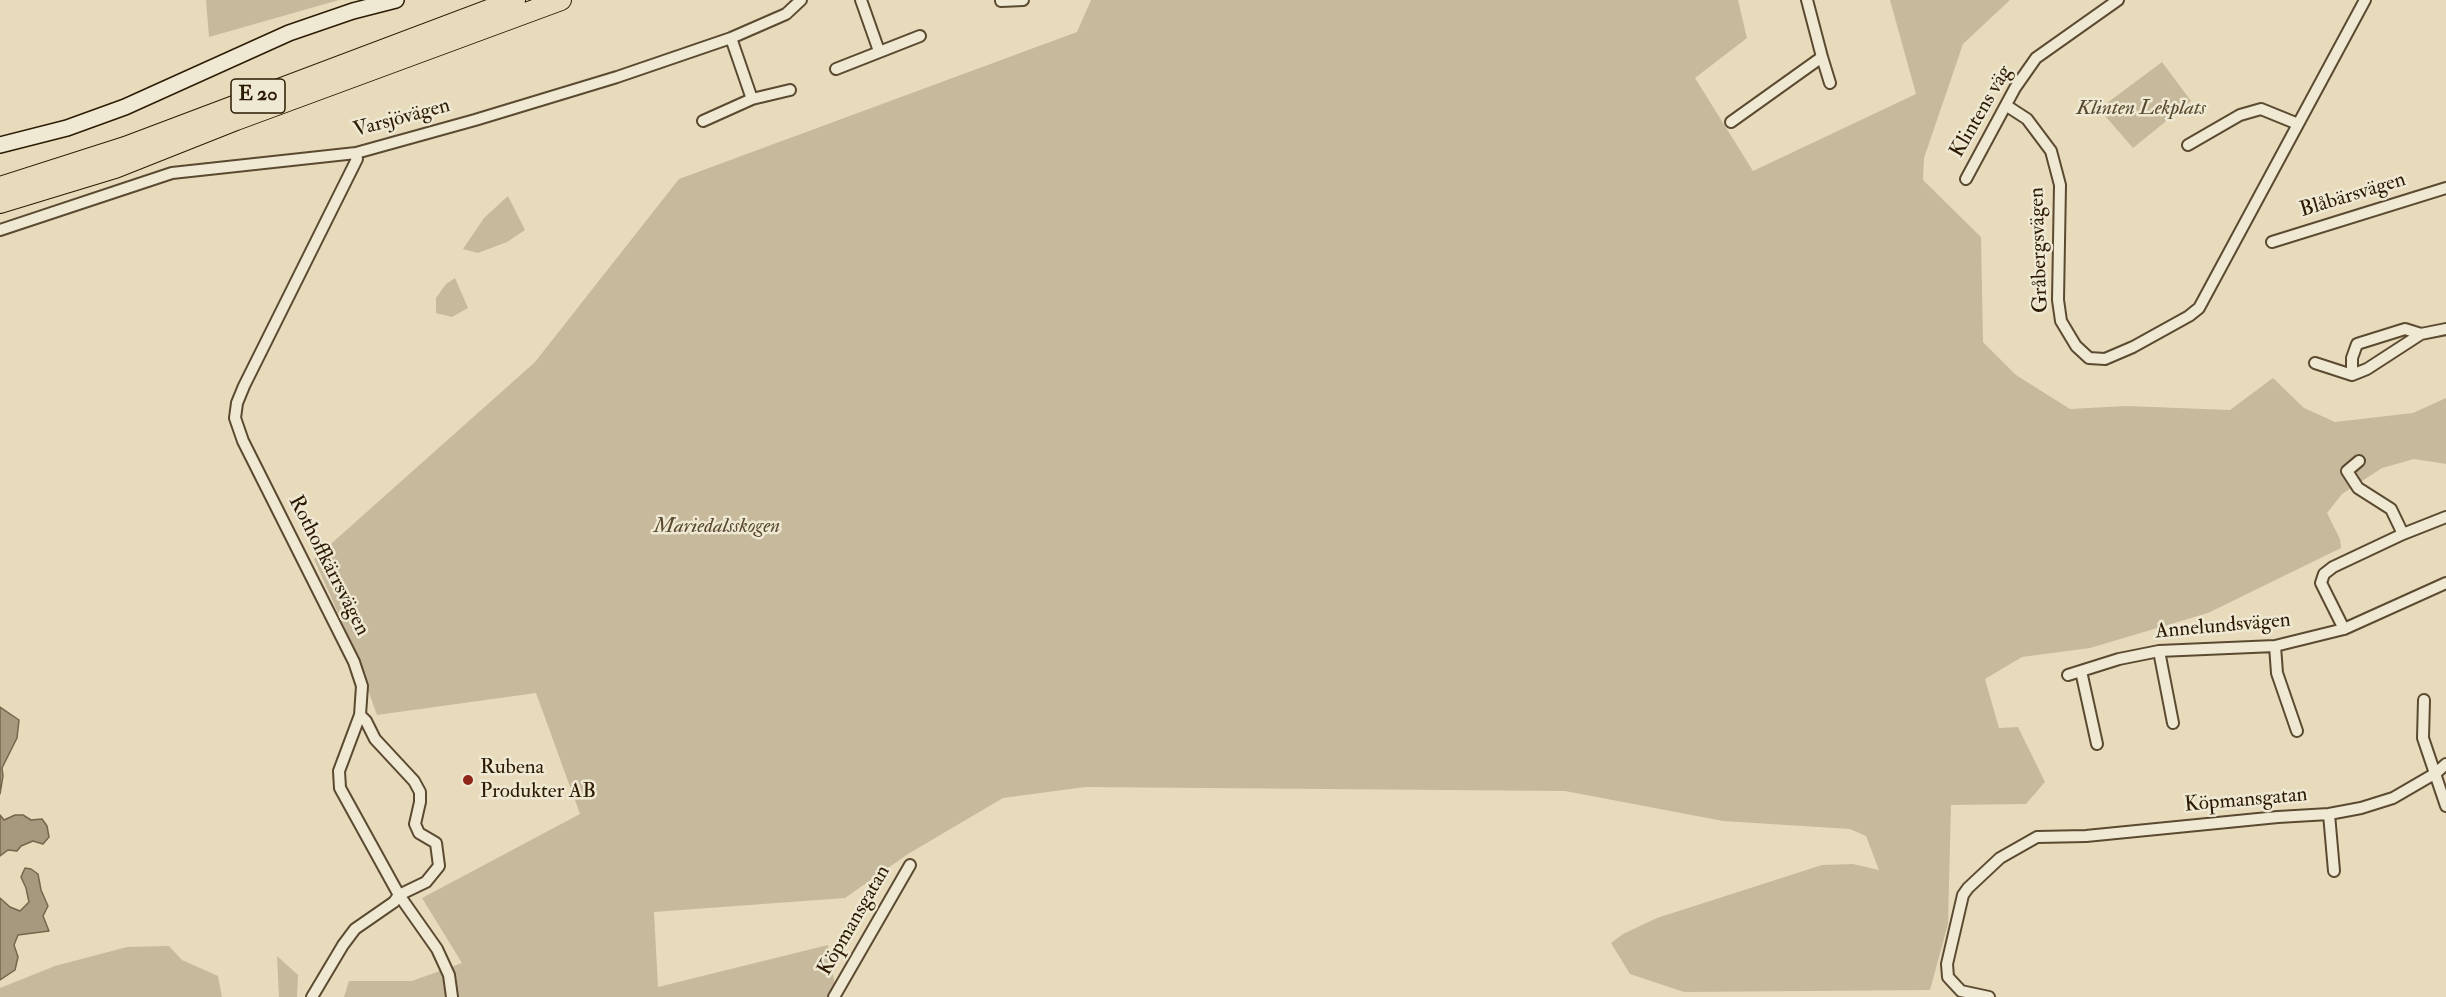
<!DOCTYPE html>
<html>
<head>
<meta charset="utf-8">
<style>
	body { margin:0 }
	canvas { display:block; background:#e7dbbc }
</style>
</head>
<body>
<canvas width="2446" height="997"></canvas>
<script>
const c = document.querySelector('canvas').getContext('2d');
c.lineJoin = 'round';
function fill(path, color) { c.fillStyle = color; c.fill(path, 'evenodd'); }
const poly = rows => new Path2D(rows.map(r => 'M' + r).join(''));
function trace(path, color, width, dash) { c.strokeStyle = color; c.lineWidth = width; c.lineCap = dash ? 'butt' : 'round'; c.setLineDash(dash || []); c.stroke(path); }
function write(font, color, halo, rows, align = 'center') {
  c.font = font + ' "IM FELL Double Pica",serif'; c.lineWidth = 5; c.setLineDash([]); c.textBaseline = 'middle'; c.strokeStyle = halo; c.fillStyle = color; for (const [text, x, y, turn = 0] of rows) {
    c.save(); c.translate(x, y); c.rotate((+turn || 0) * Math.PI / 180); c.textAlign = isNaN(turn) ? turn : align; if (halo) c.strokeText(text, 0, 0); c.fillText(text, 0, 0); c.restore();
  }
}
const green = poly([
	[206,0,339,0,209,37],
	[1091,0,1738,0,1747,38,1695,78,1753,171,1916,94,1890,0,2010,0,1963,44,1924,158,1923,180,1981,237,1983,342,2016,375,2070,409,2126,406,2230,410,2273,378,2304,408,2335,422,2413,413,2446,398,2446,464,2414,459,2382,468,2342,494,2327,513,2340,539,2341,548,2208,613,2090,648,2022,657,1985,679,1999,728,2018,727,2045,782,2026,804,1951,805,1948,924,1930,990,1684,992,1630,974,1611,943,1623,934,1657,918,1822,865,1853,864,1879,870,1866,836,1850,829,1723,821,1565,791,1085,787,1003,798,908,854,845,898,654,912,658,987,828,945,837,997,344,997,349,981,412,981,462,963,422,898,580,814,536,693,377,715,350,640,314,559,535,362,679,179,1077,32],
	[2162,62,2191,101,2133,148,2099,109],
	[508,196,525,230,507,242,478,253,463,249,484,218],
	[455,278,468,308,452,317,436,313,436,298,446,284],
	[169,946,182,960,218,976,222,997,0,997,0,988,55,966,127,947],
	[277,956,298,975,297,997,279,997]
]);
const water = poly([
	[0,707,19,720,17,738,2,768,3,776,0,794,0,707],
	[0,815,4,820,15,815,23,815,31,820,42,819,47,826,49,837,43,844,33,841,21,846,17,851,8,850,0,856,0,815],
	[25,868,31,869,38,874,41,890,48,906,43,916,49,931,18,935,14,945,18,957,15,970,0,980,0,898,10,907,20,911,29,902,26,888,21,877,25,868]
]);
const street = poly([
	[861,0,879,51],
	[1001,1,1023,0],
	[731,38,752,99],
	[1822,57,1830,83],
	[836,69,920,36],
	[2007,106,2027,119,2051,151,2060,185,2058,300,2061,321,2076,346,2089,358,2105,359,2133,347,2189,316,2199,308,2365,0],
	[703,121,752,99,790,90],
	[1731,122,1822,57,1807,0],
	[2188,145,2240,115,2261,109,2298,124],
	[356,153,357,159,244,386,237,403,235,418,243,441,354,662,362,686,360,715,339,771,340,788,399,895,437,949,449,975,452,997],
	[1966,179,2015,88,2036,58,2118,0],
	[0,230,172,173,356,153,475,120,617,77,731,38,786,14,801,0],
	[2272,242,2446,188],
	[2315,363,2352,375,2367,369,2421,334,2446,329],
	[2352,375,2352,358,2357,344,2405,329,2421,334],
	[2359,461,2347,471,2358,488,2391,509,2403,534],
	[2344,629,2321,583,2324,574,2333,567,2403,534,2446,517],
	[2275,646,2277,673,2297,731],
	[2159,651,2173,723],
	[2081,671,2097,744],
	[2068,675,2119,659,2159,651,2275,646,2344,629,2446,583],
	[2424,700,2423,738,2446,806],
	[2329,814,2334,871],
	[312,997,343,945,355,929,394,902,399,895,426,882,439,866,436,843,419,833,415,824,420,802,420,792,414,781,375,739,366,721,360,715],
	[834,997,910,865],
	[1989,997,1961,991,1948,977,1947,964,1963,895,1968,888,2000,858,2037,837,2086,836,2278,817,2329,814,2361,808,2393,798,2436,773,2446,764]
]);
const secondary = poly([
	[0,145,67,128,125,107,289,33,353,11,396,0]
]);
const highway = poly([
	[0,187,125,147,515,0],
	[0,203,115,168,236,120,561,0]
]);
const markers = [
	[468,780,6,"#8f2418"]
];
const shields = [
	[258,96,54]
];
const shieldNames = [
	["E 20",258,96]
];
const parkNames = [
	["Klinten Lekplats",2141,109],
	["Mariedalsskogen",717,527]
];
const streetNames = [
	["Klintens väg",1982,112,-60],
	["Varsjövägen",402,119,-15],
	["Blåbärsvägen",2353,196,-17],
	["Gråbergsvägen",2040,250,-92],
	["Rothoffkärrsvägen",328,566,63],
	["Annelundsvägen",2223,627,-5],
	["Köpmansgatan",2246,801,-5],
	["Köpmansgatan",855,921,-60]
];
const poiNames = [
	["Rubena",480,768],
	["Produkter AB",480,792]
];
fill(green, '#c7ba9c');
fill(water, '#a7997d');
trace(water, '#76664c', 1.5);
trace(street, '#5b4a30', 14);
trace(secondary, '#2c1a02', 18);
trace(highway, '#2c1a02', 22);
trace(street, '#efe8d3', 10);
trace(secondary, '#efe8d3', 15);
trace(highway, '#e7dbbc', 20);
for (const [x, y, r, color] of markers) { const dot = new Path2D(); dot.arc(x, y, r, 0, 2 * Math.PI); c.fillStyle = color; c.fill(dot); trace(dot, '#efe8d3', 2); }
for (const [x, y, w] of shields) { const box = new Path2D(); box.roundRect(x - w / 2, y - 17, w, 34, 4.5); c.fillStyle = '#efe8d3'; c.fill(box); trace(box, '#2c1a02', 1.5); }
write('bold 20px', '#2c1a02', null, shieldNames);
write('italic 21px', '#5a4a30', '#efe8d3', parkNames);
write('21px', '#2c1a02', '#efe8d3', streetNames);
write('21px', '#2c1a02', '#efe8d3', poiNames, 'left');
</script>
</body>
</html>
